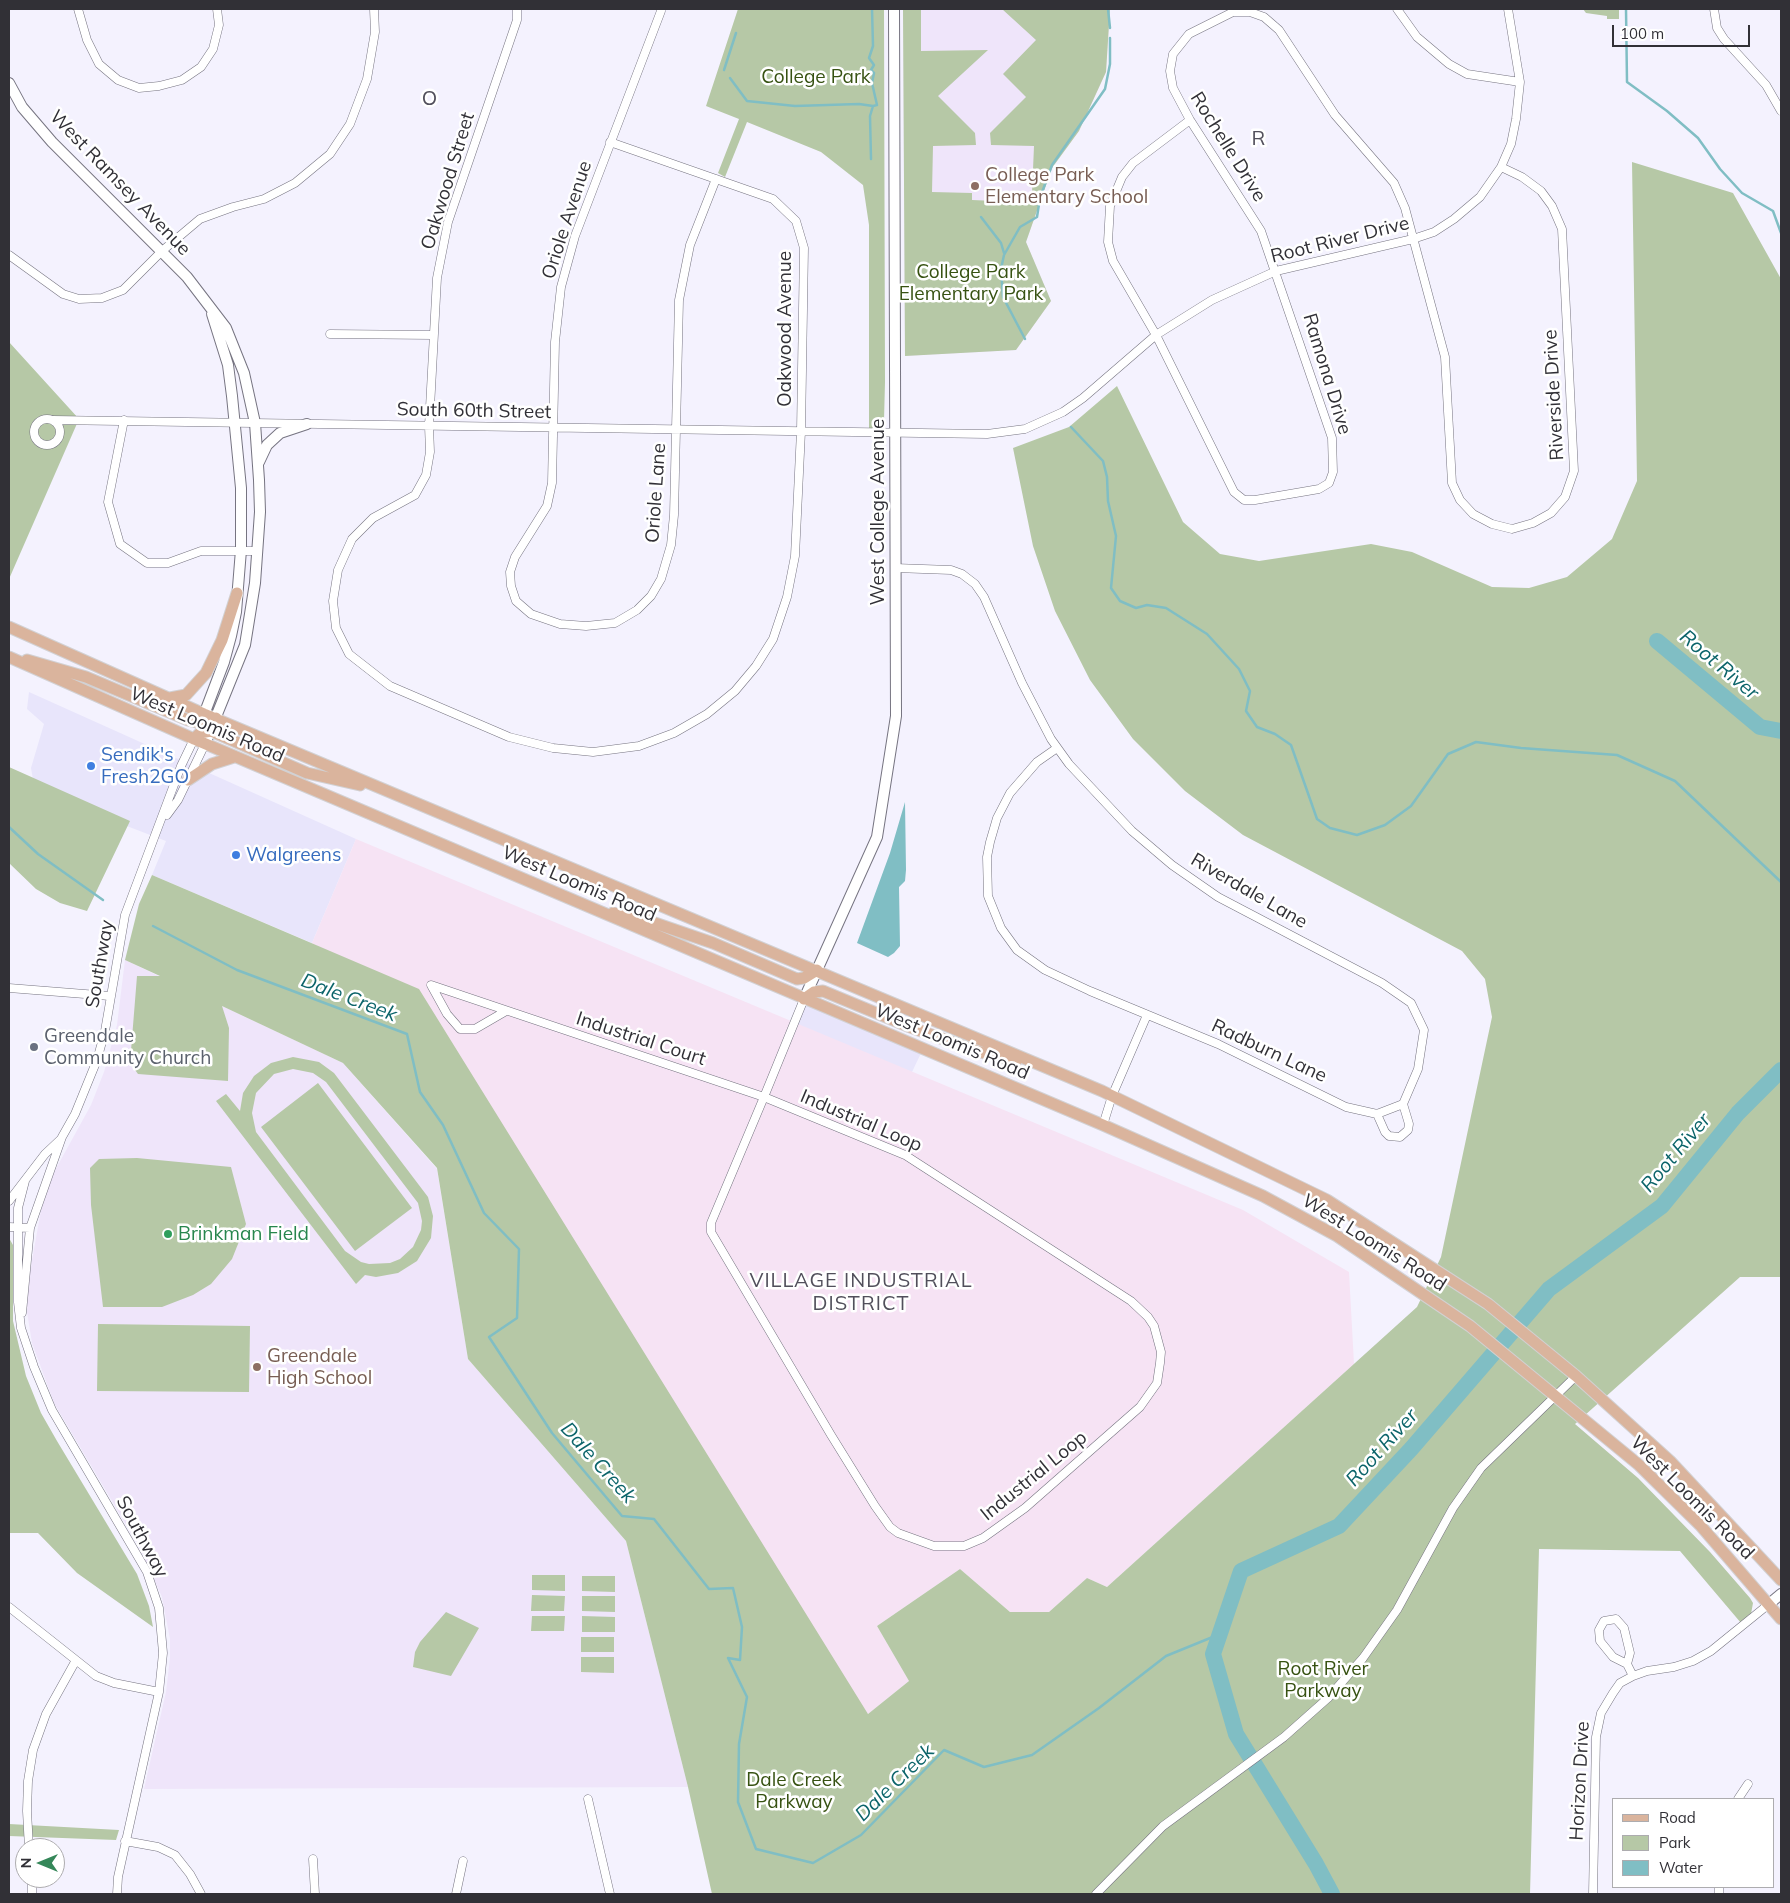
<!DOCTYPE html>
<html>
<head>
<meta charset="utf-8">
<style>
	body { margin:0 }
	#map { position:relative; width:1790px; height:1903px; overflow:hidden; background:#f4f2fe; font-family:Mulish,sans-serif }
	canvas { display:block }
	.frame { position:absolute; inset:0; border:10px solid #313036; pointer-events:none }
	.legend { position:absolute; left:1612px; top:1798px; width:162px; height:90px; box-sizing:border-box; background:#fff; border:1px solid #adacaf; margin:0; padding:6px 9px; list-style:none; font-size:15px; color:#313036 }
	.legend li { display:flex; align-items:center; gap:10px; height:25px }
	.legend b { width:25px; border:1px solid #adacaf }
	.north { position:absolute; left:15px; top:1838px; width:50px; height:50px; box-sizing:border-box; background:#fff; border:1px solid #adacaf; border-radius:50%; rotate:270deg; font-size:14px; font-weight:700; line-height:20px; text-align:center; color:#313036 }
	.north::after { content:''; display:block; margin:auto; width:18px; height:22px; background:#358759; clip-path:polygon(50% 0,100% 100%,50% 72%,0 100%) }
	.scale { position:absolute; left:1612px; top:25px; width:138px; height:22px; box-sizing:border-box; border:2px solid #313036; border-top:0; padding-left:6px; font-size:15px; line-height:18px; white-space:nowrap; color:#313036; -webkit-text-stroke:4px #fff; paint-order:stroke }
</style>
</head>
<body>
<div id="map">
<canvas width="1790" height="1903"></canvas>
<div class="frame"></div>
<ul class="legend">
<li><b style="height:6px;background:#dab49d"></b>Road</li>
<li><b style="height:14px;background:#b6c8a6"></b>Park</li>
<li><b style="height:14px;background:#80bec4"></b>Water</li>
</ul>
<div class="north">N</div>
<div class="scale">100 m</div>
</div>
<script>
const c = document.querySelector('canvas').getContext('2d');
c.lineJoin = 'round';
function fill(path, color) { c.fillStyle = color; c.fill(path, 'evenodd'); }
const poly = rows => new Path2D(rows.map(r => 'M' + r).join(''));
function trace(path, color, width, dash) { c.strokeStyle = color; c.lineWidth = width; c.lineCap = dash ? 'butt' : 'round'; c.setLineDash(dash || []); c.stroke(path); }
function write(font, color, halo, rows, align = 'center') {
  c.font = font + ' Mulish,sans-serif'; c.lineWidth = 5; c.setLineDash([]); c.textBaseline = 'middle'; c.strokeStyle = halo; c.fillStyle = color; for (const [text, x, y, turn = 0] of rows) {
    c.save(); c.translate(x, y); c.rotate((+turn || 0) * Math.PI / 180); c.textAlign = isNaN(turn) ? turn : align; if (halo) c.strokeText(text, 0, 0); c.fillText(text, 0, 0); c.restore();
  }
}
const built = poly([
	[29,692,356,839,312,943,152,875,166,841,35,791,31,768,44,724,27,709],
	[804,999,923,1049,878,1143,764,1097]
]);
const industrial = poly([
	[356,839,1243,1210,1349,1272,1354,1364,1107,1587,1087,1578,1049,1612,1010,1612,960,1569,877,1626,909,1681,868,1714,312,943]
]);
const education = poly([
	[903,9,1110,9,1106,72,1079,131,1052,168,1026,242,1051,301,1016,350,905,356],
	[125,960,343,1063,437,1169,468,1359,626,1541,688,1787,144,1789,166,1692,170,1658,170,1639,162,1597,141,1550,54,1403,32,1343,27,1312,28,1283,41,1210,53,1174,91,1105,104,1072,117,1025]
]);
const green = poly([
	[738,9,884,9,885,382,884,421,877,428,869,428,869,225,863,185,821,152,747,122,725,177,718,173,739,119,706,106],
	[903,9,921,9,921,51,988,50,938,96,975,133,976,145,933,146,932,192,972,193,972,200,995,201,997,193,1032,193,1034,146,991,145,990,133,1026,97,1003,74,1036,40,1002,9,1110,9,1106,72,1079,131,1052,168,1026,242,1051,301,1016,350,905,356],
	[1583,9,1619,9,1619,19,1607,19,1607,16,1586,13],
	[1632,162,1733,193,1781,279,1781,1277,1740,1277,1575,1424,1638,1478,1710,1552,1750,1598,1753,1603,1751,1614,1741,1623,1680,1551,1539,1549,1530,1894,712,1894,688,1787,626,1541,468,1359,437,1168,343,1063,222,1006,229,1028,228,1081,138,1074,130,1063,137,976,160,976,125,960,139,904,152,875,419,989,868,1714,909,1681,877,1626,960,1569,1010,1612,1049,1612,1087,1578,1107,1587,1417,1307,1441,1257,1492,1017,1485,979,1462,951,1243,835,1185,791,1133,739,1090,680,1055,611,1033,546,1013,448,1069,427,1117,386,1183,522,1220,554,1259,561,1371,544,1412,552,1492,587,1529,588,1567,577,1612,539,1637,481],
	[9,342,79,419,9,579],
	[9,767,130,821,87,911,60,903,36,889,9,863],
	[293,1057,319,1062,334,1073,428,1197,433,1216,431,1238,417,1261,398,1273,376,1277,365,1275,356,1284,216,1101,226,1094,240,1111,243,1093,254,1076,271,1063],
	[293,1069,313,1073,326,1082,418,1203,422,1221,421,1230,413,1247,400,1259,390,1263,369,1264,361,1262,345,1251,256,1132,252,1113,256,1093,274,1074],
	[318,1083,412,1208,355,1251,261,1127],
	[137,1158,231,1167,246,1224,232,1259,211,1284,193,1295,162,1307,103,1307,91,1205,90,1168,99,1159],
	[9,1238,13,1245,13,1321,26,1376,41,1413,57,1441,137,1574,149,1606,153,1627,77,1573,38,1533,9,1533],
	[98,1324,250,1326,249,1392,97,1391],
	[532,1575,565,1575,565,1591,532,1590],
	[582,1576,615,1576,615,1592,582,1591],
	[532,1595,565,1596,564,1611,531,1611],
	[582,1596,615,1596,615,1612,582,1611],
	[446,1612,479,1628,451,1676,413,1667,415,1652,420,1642],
	[532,1616,565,1616,564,1631,531,1631],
	[582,1616,615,1617,615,1632,582,1632],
	[581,1637,614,1637,614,1652,581,1652],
	[581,1657,614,1657,614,1673,581,1672],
	[9,1824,119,1830,116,1840,9,1836]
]);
const water = poly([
	[905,802,906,870,905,881,899,887,900,946,894,953,888,957,857,943,890,853]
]);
const stream = poly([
	[1108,9,1110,28],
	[1626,9,1627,82,1667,111,1698,138,1720,169,1742,193,1773,211,1781,233],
	[724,70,736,33],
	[730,78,747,101,795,106,859,104,873,106],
	[871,159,870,116,873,106,877,105,872,83,874,73,871,70,874,65,869,58,873,46,872,9],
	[981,217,1001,243,1004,253],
	[1025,339,1003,297,1001,269,1004,255,1020,227,1037,217,1040,198,1052,165,1105,89,1110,64,1110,38],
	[1071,427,1103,461,1107,477,1108,501,1116,536,1111,588,1120,601,1136,608,1147,605,1166,608,1207,634,1239,669,1250,691,1246,711,1257,727,1275,734,1291,745,1317,819,1330,828,1357,835,1385,825,1411,806,1448,754,1476,742,1521,748,1617,755,1675,781,1781,882],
	[9,827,38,854,103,900],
	[153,926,237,970,407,1034,420,1092,443,1125,484,1213,519,1249,517,1318,489,1337,552,1433,622,1516,654,1519,709,1589,733,1588,742,1627,740,1660,728,1658,747,1697,739,1744,738,1802,756,1849,813,1863,861,1835,944,1750,984,1767,1032,1755,1099,1708,1166,1656,1220,1634]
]);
const river = poly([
	[1657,641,1760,727,1781,731],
	[1332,1894,1316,1864,1236,1734,1213,1654,1241,1571,1339,1526,1411,1449,1549,1289,1662,1206,1738,1113,1781,1070]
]);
const street = poly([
	[78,9,87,40,99,64,118,80,139,88,159,86,182,80,201,67,213,49,219,25,217,9],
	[517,9,517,20,448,222,437,278,429,426,430,452,426,475,415,495,373,518,352,539,338,570,333,601,336,628,349,654,390,686,509,737,553,748,593,752,639,746,674,733,707,714,735,691,756,666,773,639,787,597,795,556,801,431,804,248,796,221,773,199,610,142],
	[1397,9,1417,37,1449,64,1467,74,1520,82],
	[1714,9,1717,28,1724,39,1766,85,1781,111],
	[661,11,575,236,561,287,555,342,552,483,547,506,515,557,510,572,511,586,516,601,531,614,560,624,586,626,615,623,637,610,651,596,661,579,671,545,674,515,679,300,690,245,716,179],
	[1190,120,1133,163,1122,177,1110,206,1108,242,1113,261,1156,335,1234,492,1244,500,1255,500,1319,489,1329,483,1333,472,1332,438,1261,231,1190,120,1173,88,1170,71,1173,54,1189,34,1233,12,1250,12,1264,17,1279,30,1335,115,1394,183,1405,208,1445,357,1452,483,1460,500,1473,514,1492,524,1512,529,1533,523,1551,513,1565,497,1574,471,1562,229,1552,206,1541,191,1522,177,1501,167],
	[9,255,63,294,79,299,102,298,123,290,162,251,200,219,233,207,264,199,295,183,330,154,350,124,367,79,375,32,374,9],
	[330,334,433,335],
	'34 432a13 13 0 1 1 26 0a13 13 0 1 1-26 0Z',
	[53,420,987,434,1025,429,1063,412,1083,398,1156,335,1212,300,1276,271,1413,239,1434,232,1454,219,1480,197,1501,167,1511,144,1516,119,1520,82,1508,9],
	[124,420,108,502,120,544,147,563,168,563,201,551,258,551],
	[895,568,951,570,962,574,975,584,984,597,1022,683,1051,739,1069,764,1132,831,1172,865,1218,897,1382,983,1411,1003,1424,1030,1418,1069,1403,1104,1377,1114],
	[1057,748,1037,762,1010,793,997,818,990,842,987,857,988,896,1001,928,1017,950,1045,970,1090,991,1218,1044,1346,1107,1377,1114],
	[167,815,178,800,205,744],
	[9,988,110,996],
	[506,1011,475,1029,460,1029,447,1014,431,985,764,1097,905,1155,1131,1301,1148,1317,1154,1326,1161,1352,1160,1363,1157,1383,1140,1407,1025,1508,983,1538,964,1546,934,1546,898,1533,890,1527,875,1506,831,1435,711,1232,711,1223,764,1097,804,999],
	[1377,1114,1385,1132,1389,1136,1400,1137,1408,1130,1409,1124,1403,1104],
	[1103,1125,1112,1096,1147,1015],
	[25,1181,18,1208,18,1302,21,1328,34,1367,52,1410,147,1572,159,1608,163,1653,159,1692,118,1877,117,1894],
	[9,1201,45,1154,61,1139],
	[9,1227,30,1228],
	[22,1313,30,1228,62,1137,75,1114,97,1060,105,1031,125,915,181,766,194,739],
	[9,1607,96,1676,114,1683,159,1692],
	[1627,1664,1613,1657,1600,1641,1599,1630,1604,1621,1616,1619,1624,1628,1630,1653,1627,1664,1633,1676],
	[588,1799,610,1894],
	[1738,1799,1748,1784],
	[125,1841,158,1847,175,1855,190,1874,201,1894],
	[29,1848,27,1811,28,1781,33,1750,46,1714,75,1662],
	[313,1859,315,1894],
	[32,1894,32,1878],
	[456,1894,463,1861],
	[1096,1894,1163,1826,1284,1737,1328,1698,1363,1658,1397,1610,1453,1508,1481,1468,1576,1376],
	[1593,1894,1596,1737,1601,1713,1613,1693,1620,1683,1633,1676,1647,1671,1674,1667,1693,1661,1711,1651,1769,1604],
	[1719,1894,1719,1887]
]);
const secondary = poly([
	[9,83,22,107,52,142,187,277,226,328,244,373,255,423,259,480,260,512,255,583,245,645,205,744],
	[259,462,267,445,280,433,307,424],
	[202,720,224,662,231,636,236,612,241,550,241,488,232,396,228,365,212,314],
	[804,999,877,837,896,716,894,9],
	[1769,1604,1781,1594]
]);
const primary = poly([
	[9,627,204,714,1102,1091,1327,1200,1488,1304,1576,1376,1670,1461,1781,1580],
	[9,657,194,739,1103,1125,1263,1196,1337,1236,1470,1326,1639,1465,1700,1525,1781,1619],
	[27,660,86,677,188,720,200,723,216,718],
	[170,698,186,695,206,673,222,640,237,593],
	[194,739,200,733,211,731,307,773,360,785],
	[188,780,212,764,234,757],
	[613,913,643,919,713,943,797,979,804,978,817,970],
	[804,999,814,992,823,991,910,1027,976,1051,1016,1061]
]);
const markers = [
	[975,186,5,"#8d6e63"],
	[91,766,5,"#3f7fe0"],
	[236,855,5,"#3f7fe0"],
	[34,1047,5,"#6b7280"],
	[168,1234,5,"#2e9e5b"],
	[257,1367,5,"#8d6e63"]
];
const parkNames = [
	["College Park",816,77],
	["College Park",971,272],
	["Elementary Park",971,294],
	["Root River",1323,1669],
	["Parkway",1323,1691],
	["Dale Creek",794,1780],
	["Parkway",794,1802]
];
const streetNames = [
	["Rochelle Drive",1228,147,58],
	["Oakwood Street",448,181,-73],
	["West Ramsey Avenue",120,183,46],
	["Oriole Avenue",567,220,-72],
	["Root River Drive",1340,240,-14],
	["Oakwood Avenue",785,329,-90],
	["Ramona Drive",1327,374,73],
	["Riverside Drive",1554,395,-93],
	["South 60th Street",474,411,1],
	["Oriole Lane",656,493,-86],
	["West College Avenue",878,512,-90],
	["West Loomis Road",207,725,23],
	["West Loomis Road",579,884,23],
	["Riverdale Lane",1249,891,30],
	["Southway",100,964,-80],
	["Industrial Court",641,1039,18],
	["West Loomis Road",952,1042,23],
	["Radburn Lane",1269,1051,25],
	["Industrial Loop",861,1121,23],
	["West Loomis Road",1374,1243,32],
	["Industrial Loop",1034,1476,-39],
	["West Loomis Road",1692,1498,45],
	["Southway",142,1537,62],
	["Horizon Drive",1580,1781,-87]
];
const educationNames = [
	["College Park",985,175],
	["Elementary School",985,197],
	["Greendale",267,1356],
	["High School",267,1378]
];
const shopNames = [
	["Sendik's",101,755],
	["Fresh2GO",101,777],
	["Walgreens",246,855]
];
const worshipNames = [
	["Greendale",44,1036],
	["Community Church",44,1058]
];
const leisureNames = [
	["Brinkman Field",178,1234]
];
const neighbourhoodNames = [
	["O",430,99],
	["R",1259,139],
	["VILLAGE INDUSTRIAL",861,1281],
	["DISTRICT",861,1304]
];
const waterNames = [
	["Root River",1719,665,40],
	["Dale Creek",349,998,21],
	["Root River",1676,1153,-50],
	["Root River",1382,1448,-48],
	["Dale Creek",598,1463,48],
	["Dale Creek",895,1783,-44]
];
fill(built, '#e8e5fb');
fill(industrial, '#f6e3f4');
fill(education, '#efe5fa');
fill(green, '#b6c8a6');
fill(water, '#80bec4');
trace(stream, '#80bec4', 2.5);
trace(river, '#80bec4', 16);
trace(street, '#767481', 9);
trace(secondary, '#767481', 12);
trace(primary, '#d2d1d3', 13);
trace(street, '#fff', 8);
trace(secondary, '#fff', 10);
trace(primary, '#dab49d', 11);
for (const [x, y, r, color] of markers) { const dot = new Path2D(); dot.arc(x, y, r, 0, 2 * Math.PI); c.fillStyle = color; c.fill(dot); trace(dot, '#fff', 2); }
write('19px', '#375212', '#fff', parkNames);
write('19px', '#313036', '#fff', streetNames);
write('19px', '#785e54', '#fff', educationNames, 'left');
write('19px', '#366cbe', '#fff', shopNames, 'left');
write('19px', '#5b616d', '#fff', worshipNames, 'left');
write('19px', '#27864d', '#fff', leisureNames, 'left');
c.letterSpacing = '1px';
write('20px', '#514f5b', '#fff', neighbourhoodNames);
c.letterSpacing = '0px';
write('italic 20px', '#0b646a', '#fff', waterNames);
</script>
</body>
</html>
